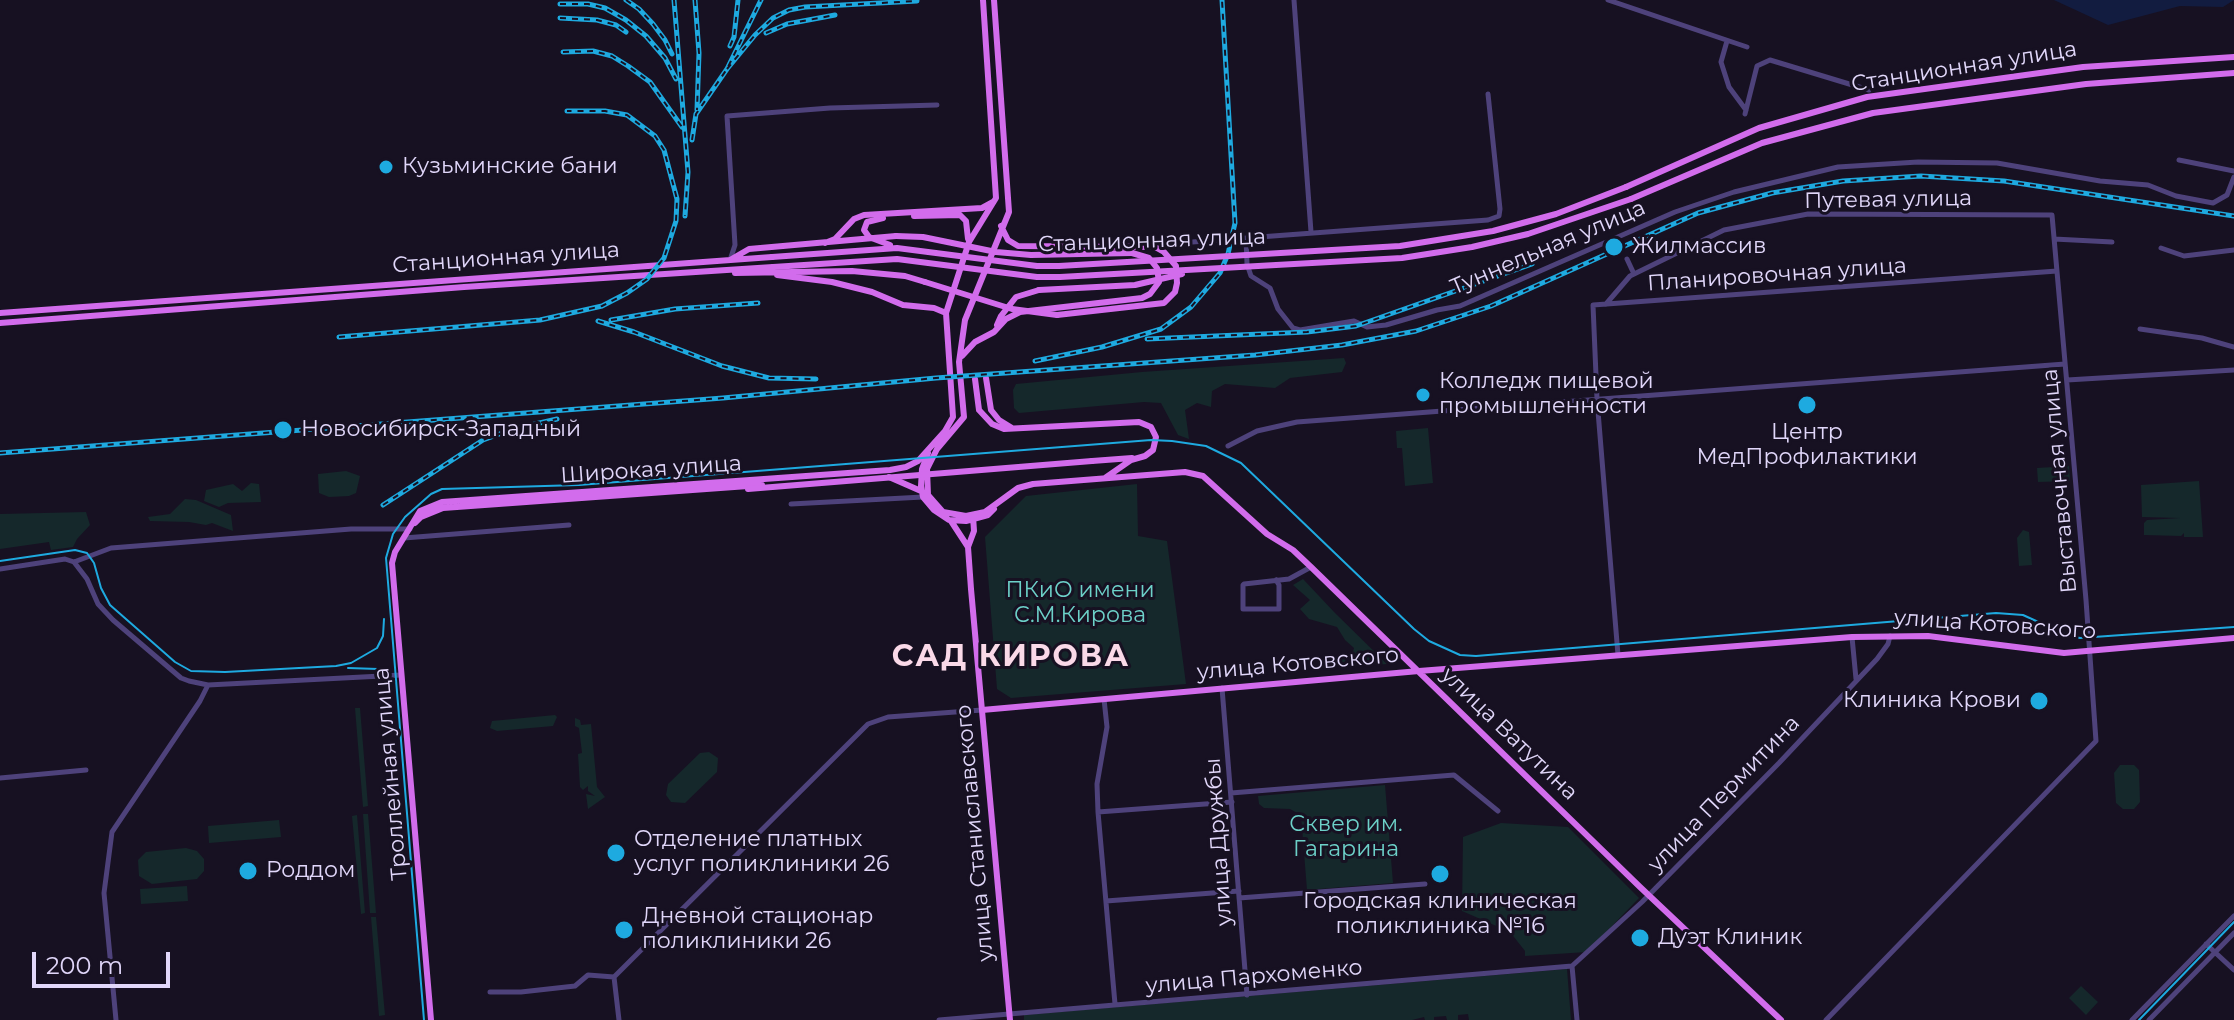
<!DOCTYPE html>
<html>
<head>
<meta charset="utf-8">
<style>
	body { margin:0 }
	#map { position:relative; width:2234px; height:1020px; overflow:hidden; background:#171122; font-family:Montserrat,sans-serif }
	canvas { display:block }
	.scale { position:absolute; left:32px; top:952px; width:138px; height:36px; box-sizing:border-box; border:4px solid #e1d7fa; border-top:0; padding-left:10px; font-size:24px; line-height:28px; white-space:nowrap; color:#e1d7fa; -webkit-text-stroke:6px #171122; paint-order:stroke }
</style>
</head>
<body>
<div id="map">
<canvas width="2234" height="1020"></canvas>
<div class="scale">200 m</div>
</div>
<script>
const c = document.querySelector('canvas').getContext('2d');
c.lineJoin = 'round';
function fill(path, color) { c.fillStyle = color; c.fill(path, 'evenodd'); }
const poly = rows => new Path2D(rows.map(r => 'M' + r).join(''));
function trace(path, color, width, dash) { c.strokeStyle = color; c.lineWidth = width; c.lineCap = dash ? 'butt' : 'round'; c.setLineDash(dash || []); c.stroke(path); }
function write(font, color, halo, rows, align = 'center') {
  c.font = font + ' Montserrat,sans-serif'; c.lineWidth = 6; c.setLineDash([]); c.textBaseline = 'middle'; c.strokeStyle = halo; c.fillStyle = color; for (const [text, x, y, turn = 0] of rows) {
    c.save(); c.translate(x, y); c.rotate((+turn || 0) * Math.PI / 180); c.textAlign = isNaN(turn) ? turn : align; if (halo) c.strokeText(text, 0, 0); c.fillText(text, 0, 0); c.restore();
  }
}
const green = poly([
	[1344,358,1346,363,1342,372,1290,378,1275,388,1225,384,1212,391,1211,407,1197,403,1185,410,1189,439,1178,435,1161,403,1144,402,1019,413,1014,408,1013,390,1016,384,1142,372],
	[1428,428,1433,483,1405,486,1402,448,1397,448,1396,431],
	[2069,466,2070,481,2038,482,2037,468],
	[346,471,360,476,356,493,349,496,329,497,319,493,318,474],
	[2199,481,2203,537,2184,537,2184,533,2181,536,2144,535,2144,523,2147,520,2180,518,2142,517,2141,485],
	[251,483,259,484,261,502,228,503,219,507,204,501,206,490,233,484,242,491],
	[1137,484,1138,536,1167,541,1186,684,1011,698,997,689,985,537,1026,496],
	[185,499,196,500,231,515,233,531,212,523,206,525,189,522,150,521,148,517,170,514],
	[86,512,90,525,77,539,73,547,51,550,49,542,0,549,0,514],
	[2023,530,2029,532,2032,565,2019,566,2017,538],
	[1303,579,1335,613,1387,664,1342,667,1341,658,1351,659,1354,648,1345,640,1337,627,1309,619,1300,609,1310,600,1293,585],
	[355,708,360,708,368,806,363,807],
	[555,715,557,717,553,726,497,731,490,728,492,721],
	[575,718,580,720,581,725,591,724,597,787,605,797,588,809,586,794,595,796,588,791,588,786,583,790,580,787,578,754,582,753,579,728,575,726],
	[709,752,718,758,717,772,685,803,671,802,666,795,668,784,700,753],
	[2120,765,2134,765,2139,770,2140,802,2134,809,2123,809,2116,803,2114,773],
	[1385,785,1393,883,1307,890,1301,815,1290,809,1264,808,1259,804,1258,796],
	[363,814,368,814,376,913,370,913],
	[357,815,365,913,361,914,352,816],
	[279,820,281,837,209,843,208,826],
	[1501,823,1568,827,1639,898,1587,952,1525,956,1525,951,1510,932,1462,911,1463,837],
	[186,848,197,851,204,859,204,871,197,879,152,884,139,876,138,860,146,852],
	[187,886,188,901,141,904,140,889],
	[371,917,376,917,385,1015,379,1016],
	[1567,969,1571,1020,1469,1020,1468,1014,1458,1015,1458,1020,1447,1020,1446,1016,1434,1017,1434,1020,1425,1020,1424,1017,1412,1020,1024,1020,1024,1015],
	[2081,986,2098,1002,2086,1015,2069,998]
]);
const water = poly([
	[2054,0,2234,0,2223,7,2180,6,2108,25]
]);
const minor = poly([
	[1294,0,1311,232],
	[1608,0,1747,47],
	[1727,41,1721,62,1729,87,1746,110],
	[1745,114,1757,66,1770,60,1869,90],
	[2179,160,2234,171],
	[1246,238,1247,264,1251,276,1270,288,1278,309,1293,328,1300,330,1354,321,1367,327,1386,325,1437,310,1460,306,1675,212,1734,192,1838,167,1918,162,1997,163,2100,181,2148,185,2176,196,2213,203,2227,195,2234,177],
	[2054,239,2112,242],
	[1152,245,1488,220,1499,216,1500,209,1488,94],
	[2161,248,2184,256,2234,250],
	[1627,259,1634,274],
	[730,260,735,245,727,116,830,108,937,105],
	[1606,304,1630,276,1724,230,1808,214,2052,215,2086,600,2096,741,1826,1020],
	[2140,329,2202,338,2234,347],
	[2067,380,2234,370],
	[1228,446,1257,431,1297,422,2065,364],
	[791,504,923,497],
	[404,538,569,525],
	[74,562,87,579,98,604,113,620,181,678,189,681,208,685,401,675],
	[0,569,65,559,74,562,111,548,351,529,410,529],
	[1276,580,1279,585,1279,609,1243,609,1243,585,1244,584,1289,579,1311,567],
	[1852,637,1856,679],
	[1618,655,1597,399,1593,305,2057,271],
	[1222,688,1247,995],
	[1104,699,1107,727,1097,784,1098,812,1115,1004],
	[0,778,86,770],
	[1231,793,1454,775,1498,811],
	[1098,812,1232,802],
	[1239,898,1425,884],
	[1106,901,1239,891],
	[2206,944,2234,970],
	[1572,966,1642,902,1779,763,1877,659,1888,644,1890,636],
	[1572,966,1577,1020],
	[614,977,868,724,888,717,982,710],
	[614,977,619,1020],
	[490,992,521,992,575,986,588,975,614,977],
	[116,1020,104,893,112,832,200,701,208,685],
	[939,1020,1572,966],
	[2132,1020,2234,916],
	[2149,1020,2234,933]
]);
const major = poly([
	[994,0,1009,212,965,320,959,362,964,417,937,449,927,469,928,495,943,512,966,516,985,512,1018,488,1033,484,1185,472,1203,476,1267,534,1293,550,1311,567,1640,887,1781,1020],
	[1626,187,1759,128,1867,97,2083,67,2234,57],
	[1631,199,1762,143,1873,113,2086,84,2234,73],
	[914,216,960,215,966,221,968,239],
	[1001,226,1008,240,1018,246,1155,247,1164,252,1176,266,1177,283,1175,292,1164,303,1057,315],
	[825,243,835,239,854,219,864,215,982,208,993,202],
	[730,260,749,249,896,236],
	[735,273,852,271,905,276,925,282],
	[777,275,832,282,872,292,903,305,934,308,946,313],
	[0,313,772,257],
	[0,323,464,287,773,267],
	[997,325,1001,316,1016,297,1039,290],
	[962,356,975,342,994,332,1006,319,1020,312,1142,298,1150,294,1159,282,1157,268,1149,258,1132,253],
	[986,378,991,410,999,420,1012,428],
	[975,379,979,410,992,424,1004,429,1139,422,1151,427,1156,437,1153,450,1145,456,1131,460,1105,478],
	[928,453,922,469,921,486,923,497,934,510,949,520,966,521,988,515,994,509],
	[1092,461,1132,458],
	[889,477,921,491],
	[973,516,974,531,968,547,971,589,1010,1020],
	[951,521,968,547],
	[415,523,421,517,443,508,762,485],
	[982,710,1419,671,1852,637,1928,636,2064,653,2234,638],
	[431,1020,392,563,395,552,420,511,442,502,890,470,906,467,918,461,945,431,953,417,946,313,969,242,996,198,983,0]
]);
const tram = poly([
	[0,561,75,550,87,553,94,563,101,588,110,605,175,662,191,671,225,672,336,666,351,663,377,648,383,636,384,619],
	[348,668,378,669,385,675,391,694],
	[424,1020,386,558,393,534,405,517,431,494,442,489,579,485,1151,440,1172,441,1206,446,1241,463,1414,629,1429,641,1460,655,1476,656,1996,613,2023,615,2067,635,2080,638,2234,627],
	[2139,1020,2234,922]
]);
const rail = poly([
	[626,0,639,9,653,24,665,40,672,54],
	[674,0,688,172,685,216],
	[695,0,699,53,697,110],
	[560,4,588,4,605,8,626,20,646,36,665,58,676,79],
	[560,18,597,20,616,25,626,32],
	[766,33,787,24,835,15],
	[730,46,734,37,738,0],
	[563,52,593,51,612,56,628,66,650,82,682,127],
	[727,69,755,35,773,18,789,10,805,7,917,1],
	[692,140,696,114,727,69,761,0],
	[611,320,675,309,758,303],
	[598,321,634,332,722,366,769,378,816,379],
	[339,337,540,320,602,306,627,293,647,279,664,258,676,221,677,199,664,150,655,136,627,115,605,111,567,111],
	[1147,339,1307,332,1356,326,1532,264],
	[1035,361,1102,347,1161,329,1191,307,1220,273,1228,254,1235,223,1222,0],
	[0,453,723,398,936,378,1255,355,1342,345,1416,331,1491,306,1698,213,1772,193,1843,181,1921,176,2004,181,2234,216],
	[383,505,483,440,513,429,557,419]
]);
const majorBridge = poly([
	[883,218,867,222,864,230,869,237,890,245],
	[896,236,923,237,996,252,1031,255,1132,253],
	[772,257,897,248,1037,266,1059,266,1400,246,1493,231,1556,214,1626,187],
	[773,267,897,259,1037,277,1060,277,1402,258,1472,247,1528,234,1631,199],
	[925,282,1012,309,1057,315],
	[1039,290,1135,285,1182,274],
	[748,489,1092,461]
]);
const markers = [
	[386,167,8,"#1eaae0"],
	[1614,247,10,"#1eaae0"],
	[1423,395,8,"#1eaae0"],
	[1807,405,10,"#1eaae0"],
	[283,430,10,"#1eaae0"],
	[2039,701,10,"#1eaae0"],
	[616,853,10,"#1eaae0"],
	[248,871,10,"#1eaae0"],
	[1440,874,10,"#1eaae0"],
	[624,930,10,"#1eaae0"],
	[1640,938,10,"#1eaae0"]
];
const streetNames = [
	["Станционная улица",1964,67,-9],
	["Путевая улица",1888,200,-1],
	["Станционная улица",1152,241,-2],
	["Туннельная улица",1548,248,-23],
	["Станционная улица",506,258,-4],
	["Планировочная улица",1777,275,-4],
	["Широкая улица",651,470,-4],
	["Выставочная улица",2060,481,-95],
	["улица Котовского",1995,625,4],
	["улица Котовского",1298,664,-5],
	["улица Ватутина",1509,734,44],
	["Троллейная улица",391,774,-95],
	["улица Пермитина",1724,794,-46],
	["улица Станиславского",975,833,-95],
	["улица Дружбы",1219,842,-94],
	["улица Пархоменко",1254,977,-5]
];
const poiNames = [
	["Кузьминские бани",402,167],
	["Жилмассив",1632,247],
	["Колледж пищевой",1439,382],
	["промышленности",1439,407],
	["Новосибирск-Западный",301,430],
	["Центр",1807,433,"center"],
	["МедПрофилактики",1807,458,"center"],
	["Клиника Крови",2021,701,"right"],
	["Отделение платных",634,840],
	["услуг поликлиники 26",634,865],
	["Роддом",266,871],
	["Городская клиническая",1440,902,"center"],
	["поликлиника №16",1440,927,"center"],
	["Дневной стационар",642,917],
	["поликлиники 26",642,942],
	["Дуэт Клиник",1658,938]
];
const parkNames = [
	["ПКиО имени",1080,591],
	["С.М.Кирова",1080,616],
	["Сквер им.",1346,825],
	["Гагарина",1346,850]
];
const districtNames = [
	["САД КИРОВА",1011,657]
];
fill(green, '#15282b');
fill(water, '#121c40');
trace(minor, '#4e427b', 5);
trace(major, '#d26cec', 6);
trace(tram, '#1eaae0', 2);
trace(rail, '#1eaae0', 5);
trace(rail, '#171122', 2, [6]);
trace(majorBridge, '#d26cec', 6);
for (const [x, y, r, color] of markers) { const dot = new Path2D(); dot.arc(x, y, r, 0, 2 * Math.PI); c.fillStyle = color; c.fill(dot); trace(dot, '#171122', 3); }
write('22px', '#e1d7fa', '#171122', streetNames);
write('22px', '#e1d7fa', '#171122', poiNames, 'left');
write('22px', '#6dd1c9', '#171122', parkNames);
c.letterSpacing = '2px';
write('bold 30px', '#fad9e8', '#171122', districtNames);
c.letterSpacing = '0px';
</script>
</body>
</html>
